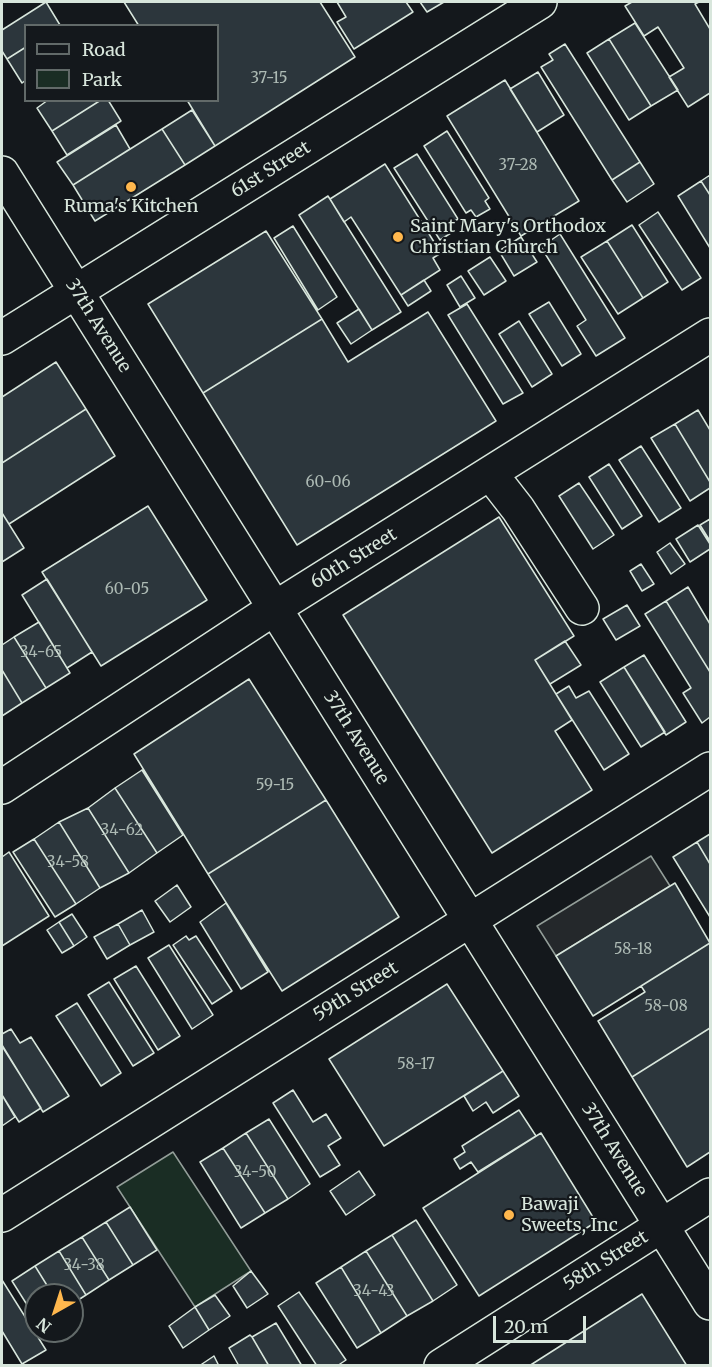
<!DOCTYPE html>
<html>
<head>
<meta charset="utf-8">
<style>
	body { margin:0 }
	#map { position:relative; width:712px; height:1367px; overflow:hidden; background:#14181c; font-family:Merriweather,serif }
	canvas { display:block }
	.frame { position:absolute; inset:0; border:3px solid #d8e6dc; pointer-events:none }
	.legend { position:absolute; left:24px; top:24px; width:195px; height:78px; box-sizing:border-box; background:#14181c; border:2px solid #626a69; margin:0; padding:8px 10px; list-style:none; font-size:18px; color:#d8e6dc }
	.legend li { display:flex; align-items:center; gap:12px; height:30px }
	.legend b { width:30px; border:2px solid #626a69 }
	.north { position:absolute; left:24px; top:1283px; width:60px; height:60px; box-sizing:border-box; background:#14181c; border:2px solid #626a69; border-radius:50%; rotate:219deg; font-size:16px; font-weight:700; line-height:24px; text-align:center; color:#d8e6dc }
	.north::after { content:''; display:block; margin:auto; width:21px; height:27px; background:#ffb74d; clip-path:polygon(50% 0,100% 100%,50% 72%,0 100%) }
	.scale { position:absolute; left:493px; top:1316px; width:93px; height:27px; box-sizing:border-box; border:3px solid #d8e6dc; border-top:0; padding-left:8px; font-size:18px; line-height:21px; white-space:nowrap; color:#d8e6dc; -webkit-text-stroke:4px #14181c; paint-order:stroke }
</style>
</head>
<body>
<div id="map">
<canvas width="712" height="1367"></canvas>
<div class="frame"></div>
<ul class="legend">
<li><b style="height:8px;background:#14181c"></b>Road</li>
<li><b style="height:16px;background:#1a2d24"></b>Park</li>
</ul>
<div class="north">N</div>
<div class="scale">20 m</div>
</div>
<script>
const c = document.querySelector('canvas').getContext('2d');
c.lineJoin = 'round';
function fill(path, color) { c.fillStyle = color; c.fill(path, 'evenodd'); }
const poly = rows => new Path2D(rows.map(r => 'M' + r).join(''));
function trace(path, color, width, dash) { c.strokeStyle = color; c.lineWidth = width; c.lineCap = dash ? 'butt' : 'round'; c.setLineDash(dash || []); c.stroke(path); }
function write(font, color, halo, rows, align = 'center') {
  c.font = font + ' Merriweather,serif'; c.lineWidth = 4.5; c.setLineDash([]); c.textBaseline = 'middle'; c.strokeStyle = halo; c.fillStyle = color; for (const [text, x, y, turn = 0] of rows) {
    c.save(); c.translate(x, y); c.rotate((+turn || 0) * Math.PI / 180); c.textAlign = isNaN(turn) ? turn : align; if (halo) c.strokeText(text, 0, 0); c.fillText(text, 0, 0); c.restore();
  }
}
const green = poly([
	[173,1152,251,1271,195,1307,117,1187,173,1152]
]);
const parking = poly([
	[651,856,670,886,556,956,537,926,651,856]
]);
const building = poly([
	[46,2,60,25,26,26,26,47,7,59,2,51,2,30,46,2],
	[124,2,320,2,355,57,215,146,187,100,218,100,218,26,139,26,124,2],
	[337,2,406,2,413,12,354,49,337,22,346,17,337,2],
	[420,2,444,2,427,12,420,2],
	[632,2,699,2,695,4,710,29,710,93,688,107,669,77,684,68,658,27,644,36,625,6,632,2],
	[635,23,678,90,651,106,609,39,635,23],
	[609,39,651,106,629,120,587,53,609,39],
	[565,44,640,162,612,180,541,67,553,60,549,54,565,44],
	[26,47,26,80,22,83,7,59,26,47],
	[538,72,564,115,537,132,510,89,538,72],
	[505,80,579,201,521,236,447,116,505,80],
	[48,100,101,100,52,131,37,108,48,100],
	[101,100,108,100,121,121,67,155,52,131,101,100],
	[192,110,215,146,185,165,162,129,192,110],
	[116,125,130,149,73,185,57,162,116,125],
	[162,129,185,165,95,221,73,185,162,129],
	[447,131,489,198,485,201,490,209,476,217,471,210,466,213,424,146,447,131],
	[417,154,458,219,450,224,454,231,440,240,394,168,417,154],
	[640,162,654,184,627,202,612,180,640,162],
	[385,164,441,253,433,258,440,270,401,295,351,217,344,222,330,199,385,164],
	[710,175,710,195,701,181,710,175],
	[701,181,710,195,710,248,678,196,701,181],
	[328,196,401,312,372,330,299,215,328,196],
	[658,212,701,278,682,290,639,225,658,212],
	[632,225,668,282,643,298,607,241,632,225],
	[293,226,337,297,318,310,274,238,293,226],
	[266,231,322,319,203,393,148,304,266,231],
	[560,234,625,338,596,356,577,326,586,320,541,247,560,234],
	[521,237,537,262,514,276,499,251,521,237],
	[607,241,643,298,618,314,581,257,607,241],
	[490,257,506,281,484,295,468,271,490,257],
	[461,276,475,298,460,307,447,285,461,276],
	[424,280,431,291,408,306,401,295,424,280],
	[549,302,581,354,562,366,529,314,549,302],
	[467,304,523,393,503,404,448,315,467,304],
	[359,309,372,330,351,344,337,323,359,309],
	[428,312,496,421,297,545,203,393,322,319,348,362,428,312],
	[519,321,552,374,532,387,499,334,519,321],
	[56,362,86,409,2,463,2,397,56,362],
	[86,409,115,456,9,524,2,513,2,463,86,409],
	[698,410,710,430,710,482,675,424,698,410],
	[675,424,710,482,710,488,690,501,651,438,675,424],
	[641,446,681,508,659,522,619,460,641,446],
	[609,464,642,516,622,529,589,477,609,464],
	[579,483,614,535,593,549,559,496,579,483],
	[148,506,207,600,101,666,42,572,148,506],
	[2,513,24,548,2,562,2,513],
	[499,517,574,636,535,660,572,720,555,731,592,790,492,853,343,615,499,517],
	[710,519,710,541,700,525,710,519],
	[698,525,710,544,710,549,690,562,676,539,698,525],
	[670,543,685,564,671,574,657,552,670,543],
	[641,564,654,584,642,591,630,571,641,564],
	[47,579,92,652,67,668,22,595,47,579],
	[688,587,710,624,710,672,666,601,688,587],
	[666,601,710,672,710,717,702,723,683,693,691,688,645,614,666,601],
	[627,605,640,626,616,640,603,619,627,605],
	[39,622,70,673,46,688,14,637,39,622],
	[14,637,46,688,22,703,2,670,2,645,14,637],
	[565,641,581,665,550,684,535,660,565,641],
	[644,655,686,722,666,735,624,667,644,655],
	[624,667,665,732,641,747,600,682,624,667],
	[2,670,22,703,2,716,2,670],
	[249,679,326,800,208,874,134,754,249,679],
	[569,686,576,698,589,691,629,754,604,770,556,694,569,686],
	[142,770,183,835,157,853,115,788,142,770],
	[115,788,157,853,129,873,88,808,115,788],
	[326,800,399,917,282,991,208,874,326,800],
	[88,808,129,873,100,888,59,822,88,808],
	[59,822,100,888,76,904,34,839,59,822],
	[710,834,710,864,697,842,710,834],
	[34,839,76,904,55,917,13,852,34,839],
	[697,842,710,864,710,917,673,857,697,842],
	[9,852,49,916,2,946,2,857,9,852],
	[675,883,710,943,593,1016,556,956,675,883],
	[177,885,191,907,170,922,155,901,177,885],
	[226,903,268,972,241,989,200,922,226,903],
	[142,910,154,932,130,945,118,924,142,910],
	[72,914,87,937,74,946,59,922,72,914],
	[59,922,74,946,62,953,47,930,59,922],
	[118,924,130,945,107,959,94,937,118,924],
	[186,936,189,940,196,936,232,991,212,1004,173,945,186,936],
	[710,943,710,1028,632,1077,598,1021,645,992,641,986,710,943],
	[169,945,213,1015,192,1029,148,958,169,945],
	[136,966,180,1036,158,1050,114,979,136,966],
	[109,982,154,1053,133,1066,88,995,109,982],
	[447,984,503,1071,384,1146,329,1059,447,984],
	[77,1003,121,1073,101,1086,56,1016,77,1003],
	[710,1028,710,1152,687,1167,632,1077,710,1028],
	[11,1029,20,1043,31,1037,69,1096,43,1112,2,1045,2,1034,11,1029],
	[2,1046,41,1108,19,1122,2,1095,2,1046],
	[503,1071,519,1096,493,1113,486,1102,473,1111,464,1096,503,1071],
	[293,1090,313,1122,326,1114,341,1138,328,1146,340,1165,320,1177,273,1103,293,1090],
	[2,1095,15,1117,2,1126,2,1095],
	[519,1110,536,1136,478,1172,471,1162,460,1169,454,1159,465,1152,462,1146,519,1110],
	[269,1119,310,1184,288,1199,246,1133,269,1119],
	[246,1133,288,1199,265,1213,223,1148,246,1133],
	[541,1133,596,1222,479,1296,423,1208,541,1133],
	[223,1148,265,1213,241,1228,200,1162,223,1148],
	[359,1171,375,1195,346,1215,330,1191,359,1171],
	[130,1207,157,1250,133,1265,106,1222,130,1207],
	[416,1220,457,1285,433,1301,392,1235,416,1220],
	[106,1222,133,1265,109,1280,82,1237,106,1222],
	[392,1235,433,1301,407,1316,366,1251,392,1235],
	[82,1237,109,1280,86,1295,59,1251,82,1237],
	[59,1251,86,1295,72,1304,72,1295,53,1295,35,1266,59,1251],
	[366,1251,407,1316,381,1333,341,1267,366,1251],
	[35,1266,53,1295,36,1295,36,1319,12,1281,35,1266],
	[341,1267,381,1333,357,1348,316,1283,341,1267],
	[251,1271,268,1294,247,1308,233,1286,251,1271],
	[2,1280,46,1350,22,1364,2,1331,2,1280],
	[299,1292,346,1360,337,1366,317,1366,278,1306,299,1292],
	[642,1294,687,1366,529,1366,642,1294],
	[215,1295,230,1316,209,1330,195,1307,215,1295],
	[195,1307,209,1330,183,1348,169,1326,195,1307],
	[276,1323,302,1366,269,1366,252,1337,276,1323],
	[250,1335,252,1337,269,1366,239,1366,229,1348,250,1335],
	[214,1356,219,1366,199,1366,214,1356]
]);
const minor = poly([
	[2,173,710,1303],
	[2,338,540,2],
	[490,473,518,509,582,608],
	[2,787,275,608,710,335],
	[2,1215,710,769],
	[441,1366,710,1195]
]);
const markers = [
	[131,187,6,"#ffb74d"],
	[398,237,6,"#ffb74d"],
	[509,1215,6,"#ffb74d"]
];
const numberNames = [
	["37-15",269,79],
	["37-28",518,166],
	["60-06",328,483],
	["60-05",127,590],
	["34-65",41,653],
	["59-15",275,786],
	["34-62",122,831],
	["34-58",68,863],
	["58-18",633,950],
	["58-08",666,1007],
	["58-17",416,1065],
	["34-50",255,1173],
	["34-38",84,1266],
	["34-43",374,1292]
];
const streetNames = [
	["61st Street",271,170,-32],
	["37th Avenue",98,326,58],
	["60th Street",354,559,-32],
	["37th Avenue",356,738,58],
	["59th Street",356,992,-32],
	["37th Avenue",614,1150,58],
	["58th Street",606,1261,-32]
];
const poiNames = [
	["Ruma's Kitchen",131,207,"center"],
	["Saint Mary's Orthodox",410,227],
	["Christian Church",410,248],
	["Bawaji",521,1205],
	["Sweets, Inc",521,1226]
];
fill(green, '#1a2d24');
trace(green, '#939e99', 1.5);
fill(parking, '#24282b');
trace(parking, '#939e99', 1.5);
fill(building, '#2c363c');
trace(building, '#d8e6dc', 1.5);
trace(minor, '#d8e6dc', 36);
trace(minor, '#14181c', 33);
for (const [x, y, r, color] of markers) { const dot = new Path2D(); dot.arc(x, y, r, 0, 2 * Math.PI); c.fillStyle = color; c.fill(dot); trace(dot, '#14181c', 2); }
write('15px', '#adbab4', null, numberNames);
write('18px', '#d8e6dc', '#14181c', streetNames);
write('18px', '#d8e6dc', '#14181c', poiNames, 'left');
</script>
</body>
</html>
